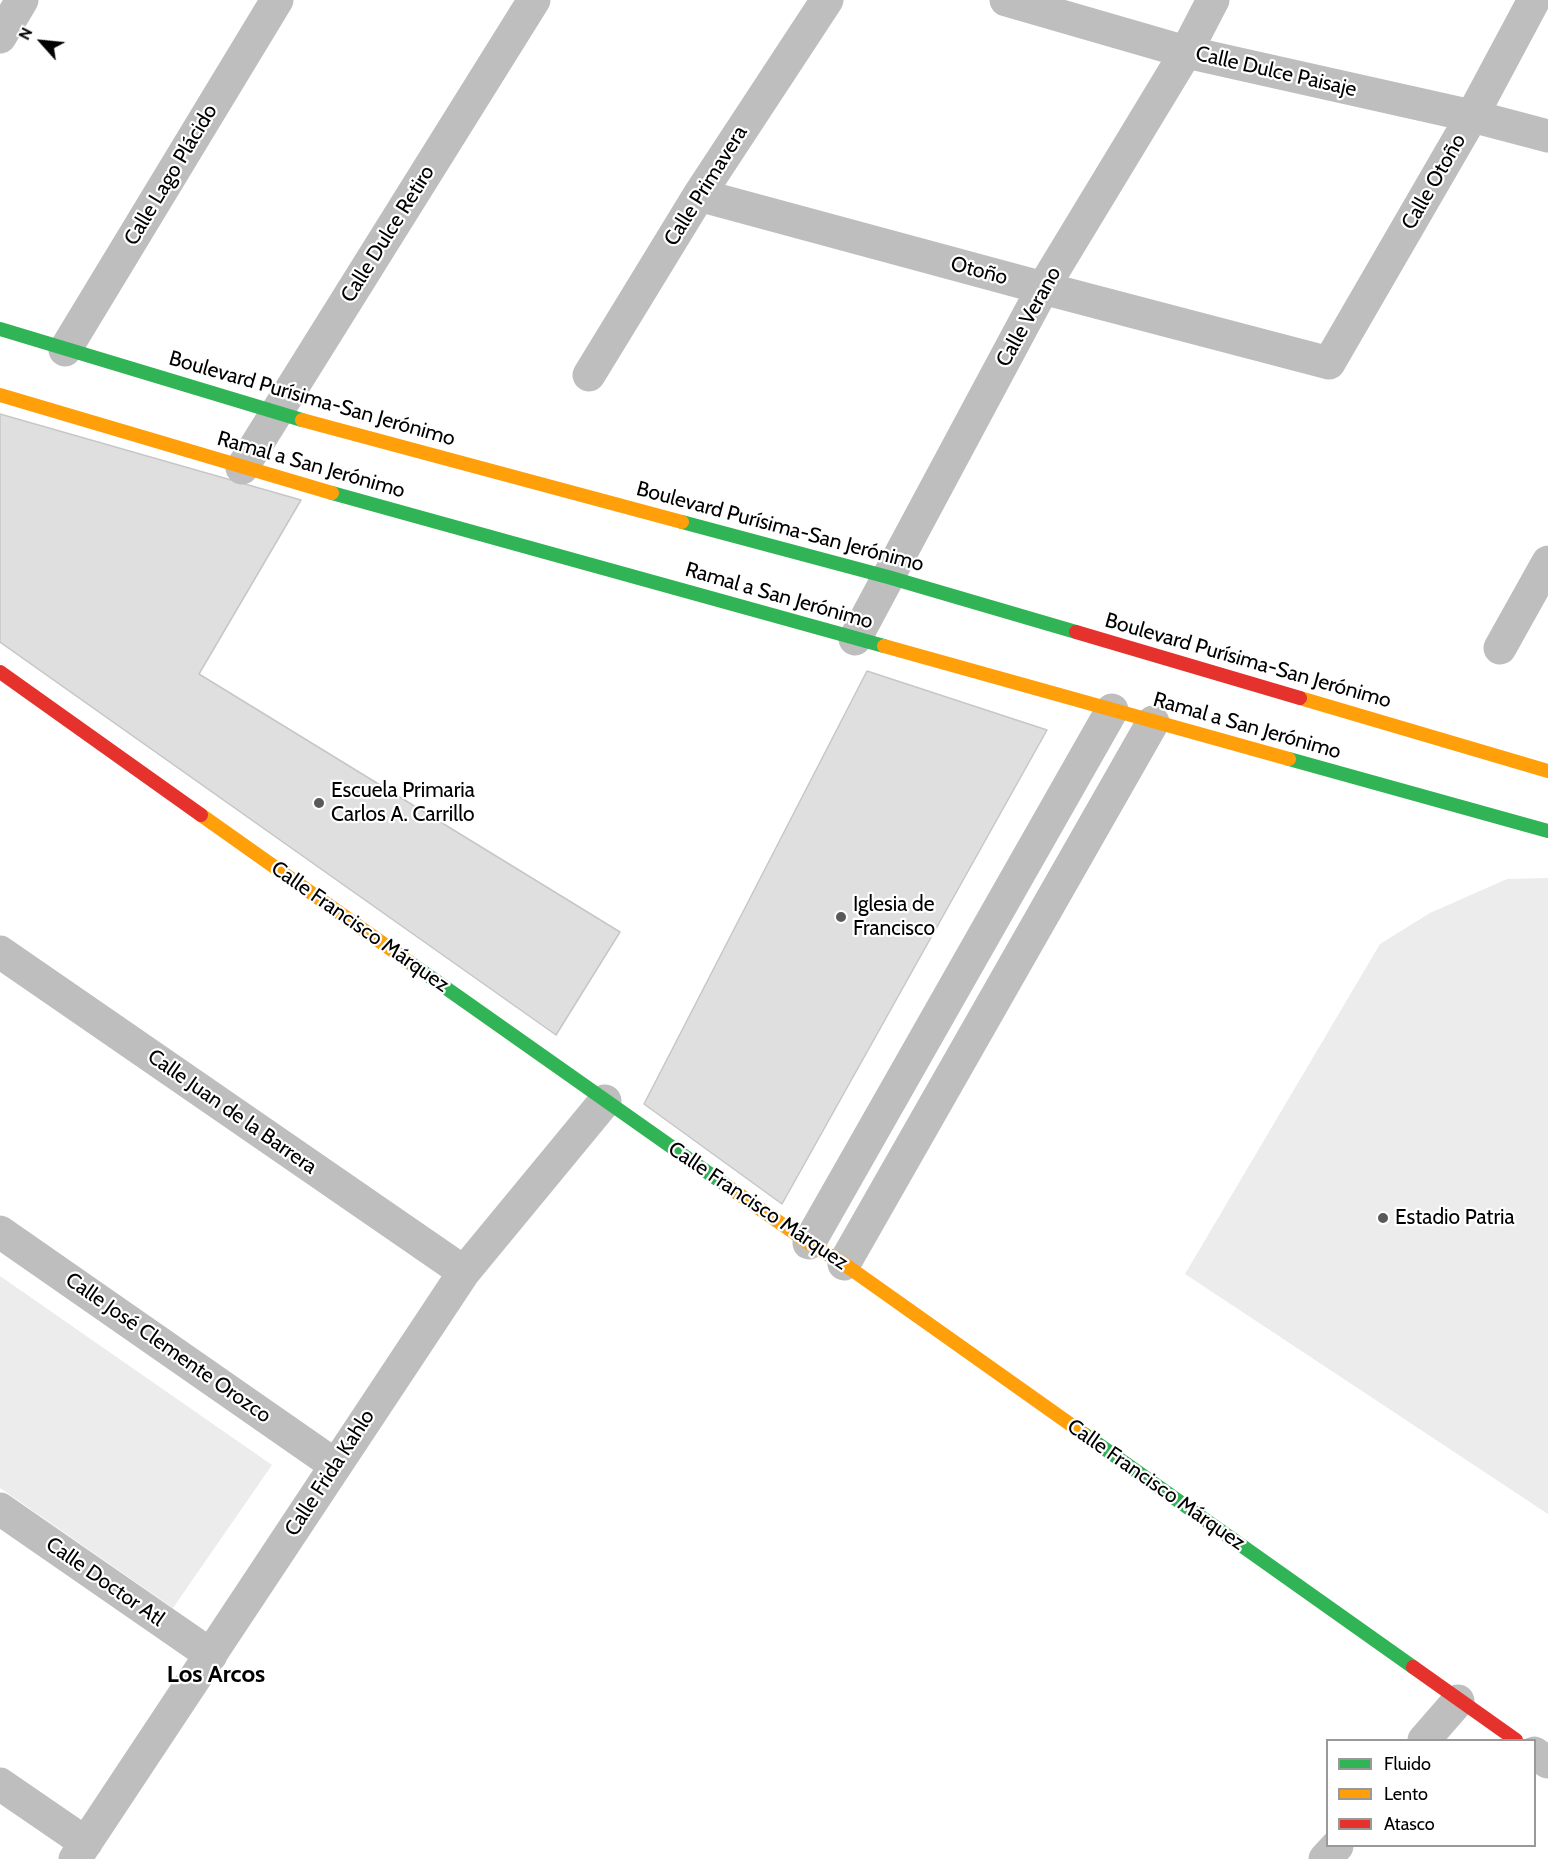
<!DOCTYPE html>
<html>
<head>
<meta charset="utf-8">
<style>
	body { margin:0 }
	#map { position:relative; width:1548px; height:1859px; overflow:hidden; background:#fff; font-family:Cabin,sans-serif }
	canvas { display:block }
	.legend { position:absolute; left:1326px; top:1739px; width:210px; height:108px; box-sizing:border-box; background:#fff; border:2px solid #999; margin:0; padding:8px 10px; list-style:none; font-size:18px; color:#000 }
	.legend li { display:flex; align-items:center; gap:12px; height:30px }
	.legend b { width:30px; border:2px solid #999 }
	.north { position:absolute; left:12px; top:12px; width:60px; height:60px; -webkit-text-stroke:4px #fff; paint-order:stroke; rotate:297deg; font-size:16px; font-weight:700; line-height:24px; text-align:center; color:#000 }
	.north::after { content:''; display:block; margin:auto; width:21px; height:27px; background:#000; clip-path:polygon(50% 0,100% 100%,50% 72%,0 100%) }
</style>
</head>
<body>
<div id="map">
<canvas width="1548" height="1859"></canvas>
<ul class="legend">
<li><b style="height:8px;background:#30b455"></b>Fluido</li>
<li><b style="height:8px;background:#ff9f0a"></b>Lento</li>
<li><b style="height:8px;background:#e5322d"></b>Atasco</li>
</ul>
<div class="north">N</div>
</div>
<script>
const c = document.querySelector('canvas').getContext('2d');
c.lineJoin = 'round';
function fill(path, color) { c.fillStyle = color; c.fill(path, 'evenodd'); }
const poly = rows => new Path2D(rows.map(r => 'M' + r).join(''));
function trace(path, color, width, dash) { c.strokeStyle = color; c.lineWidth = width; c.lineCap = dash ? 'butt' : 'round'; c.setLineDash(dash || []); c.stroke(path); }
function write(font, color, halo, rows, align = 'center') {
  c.font = font + ' Cabin,sans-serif'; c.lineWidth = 4.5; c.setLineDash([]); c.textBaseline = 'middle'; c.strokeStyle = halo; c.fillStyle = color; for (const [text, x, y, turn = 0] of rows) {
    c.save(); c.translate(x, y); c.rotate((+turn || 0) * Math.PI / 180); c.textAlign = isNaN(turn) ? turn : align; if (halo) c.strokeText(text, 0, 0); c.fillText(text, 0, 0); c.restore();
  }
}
const green = poly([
	[1548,878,1548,1514,1185,1274,1380,944,1430,913,1507,879],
	[0,1276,272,1465,173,1608,0,1488]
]);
const building = poly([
	[0,414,301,500,199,674,620,932,556,1035,0,642,0,414],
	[867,671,1047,730,782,1204,644,1104,867,671]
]);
const street = poly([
	[1006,0,1186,52,1472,116,1548,136],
	[0,37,22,0],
	[699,195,1043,288,1329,363,1472,116,1534,0],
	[65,350,277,0],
	[589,375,699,195,827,0],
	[242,468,534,0],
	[855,639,1043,288,1186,52,1213,0],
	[1500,648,1548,562],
	[0,952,464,1272],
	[0,1232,335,1465],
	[809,1243,1112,710],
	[844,1264,1153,722],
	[0,1509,211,1655],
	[1424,1740,1458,1701],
	[1534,1753,1548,1762],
	[0,1784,86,1843],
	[75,1859,464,1272,605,1101],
	[1325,1859,1337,1846]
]);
const fast = poly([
	[0,329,302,420],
	[332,493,884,646],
	[682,522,888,577,1076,632],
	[1289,759,1548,831],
	[409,962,727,1186],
	[1084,1434,1413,1667]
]);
const slow = poly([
	[0,395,332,493],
	[302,420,682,522],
	[884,646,1289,759],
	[1300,698,1548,771],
	[201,815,409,962],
	[727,1186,809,1243,844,1264,1084,1434]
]);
const jam = poly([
	[1076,632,1300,698],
	[0,672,201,815],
	[1413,1667,1516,1740]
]);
const markers = [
	[319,803,6,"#595959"],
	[841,917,6,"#595959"],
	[1383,1218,6,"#595959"]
];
const streetNames = [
	["Calle Dulce Paisaje",1276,72,13],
	["Calle Lago Plácido",171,175,-59],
	["Calle Otoño",1434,182,-60],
	["Calle Primavera",706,186,-58],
	["Calle Dulce Retiro",388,234,-58],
	["Otoño",979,271,15],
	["Calle Verano",1029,317,-61],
	["Boulevard Purísima-San Jerónimo",312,399,16],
	["Ramal a San Jerónimo",311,465,16],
	["Boulevard Purísima-San Jerónimo",780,527,15],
	["Ramal a San Jerónimo",779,596,16],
	["Boulevard Purísima-San Jerónimo",1248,661,16],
	["Ramal a San Jerónimo",1247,726,16],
	["Calle Francisco Márquez",360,927,35],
	["Calle Juan de la Barrera",232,1112,35],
	["Calle Francisco Márquez",758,1206,34],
	["Calle José Clemente Orozco",168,1348,35],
	["Calle Frida Kahlo",330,1473,-57],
	["Calle Francisco Márquez",1156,1485,35],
	["Calle Doctor Atl",105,1582,35]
];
const poiNames = [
	["Escuela Primaria",331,791],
	["Carlos A. Carrillo",331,815],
	["Iglesia de",853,905],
	["Francisco",853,929],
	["Estadio Patria",1395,1218]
];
const quarterNames = [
	["Los Arcos",216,1675]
];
fill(green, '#ececec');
fill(building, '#dfdfdf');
trace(building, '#c7c7c7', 1.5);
trace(street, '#bebebe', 33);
trace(fast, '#30b455', 14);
trace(slow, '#ff9f0a', 14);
trace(jam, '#e5322d', 14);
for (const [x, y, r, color] of markers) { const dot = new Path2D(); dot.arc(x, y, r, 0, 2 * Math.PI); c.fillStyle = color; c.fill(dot); trace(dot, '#fff', 2); }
write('21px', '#000', '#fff', streetNames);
write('21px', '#000', '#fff', poiNames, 'left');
write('bold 24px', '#000', '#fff', quarterNames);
</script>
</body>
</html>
